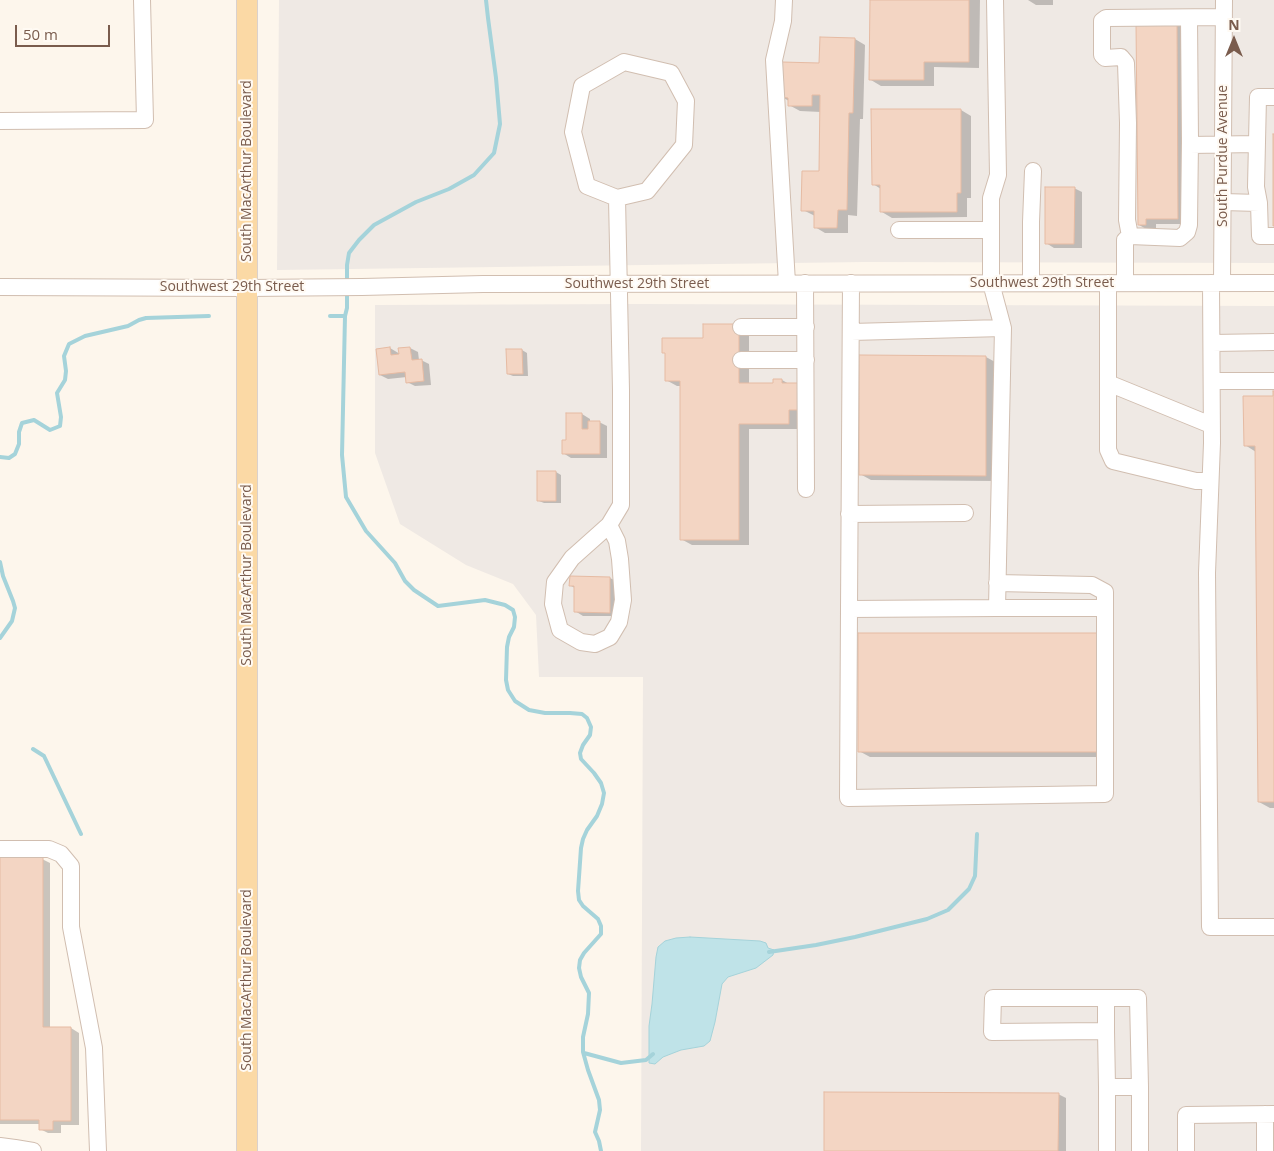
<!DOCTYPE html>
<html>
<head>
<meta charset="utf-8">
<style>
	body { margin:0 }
	#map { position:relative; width:1274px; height:1151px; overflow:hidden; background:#fdf6ec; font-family:"Open Sans",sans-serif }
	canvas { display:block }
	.north { position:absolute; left:1209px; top:15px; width:50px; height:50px; -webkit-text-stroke:4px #fffaf3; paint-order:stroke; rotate:0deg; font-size:14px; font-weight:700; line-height:20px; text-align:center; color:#7a5c4d }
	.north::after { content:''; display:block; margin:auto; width:18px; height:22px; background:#7a5c4d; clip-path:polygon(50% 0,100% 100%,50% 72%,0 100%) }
	.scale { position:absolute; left:15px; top:25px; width:95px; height:22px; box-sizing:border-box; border:2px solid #7a5c4d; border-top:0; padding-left:6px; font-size:15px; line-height:18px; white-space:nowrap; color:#7a5c4d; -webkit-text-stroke:4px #fffaf3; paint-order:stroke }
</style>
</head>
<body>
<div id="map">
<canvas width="1274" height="1151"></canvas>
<div class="north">N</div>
<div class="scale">50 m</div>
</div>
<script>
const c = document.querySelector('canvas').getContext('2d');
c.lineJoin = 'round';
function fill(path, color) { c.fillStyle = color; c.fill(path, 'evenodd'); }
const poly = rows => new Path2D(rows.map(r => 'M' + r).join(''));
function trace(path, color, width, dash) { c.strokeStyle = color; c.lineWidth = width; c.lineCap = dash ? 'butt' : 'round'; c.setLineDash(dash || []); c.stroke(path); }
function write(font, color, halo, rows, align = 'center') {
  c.font = font + ' "Open Sans",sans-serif'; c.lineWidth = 4; c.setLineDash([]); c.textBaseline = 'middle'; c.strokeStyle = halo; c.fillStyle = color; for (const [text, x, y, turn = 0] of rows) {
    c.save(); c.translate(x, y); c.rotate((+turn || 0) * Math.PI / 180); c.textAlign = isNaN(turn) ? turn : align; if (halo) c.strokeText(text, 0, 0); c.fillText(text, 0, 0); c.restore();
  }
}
const industrial = poly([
	[279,0,1274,0,1274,263,864,262,277,270],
	[638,304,1274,306,1274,1151,641,1151,643,677,539,677,536,615,513,584,466,565,400,524,375,453,375,305]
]);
const water = poly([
	[690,937,760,941,766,943,768,948,774,950,773,955,756,968,728,977,722,984,715,1022,710,1041,704,1046,681,1050,663,1057,655,1064,649,1063,649,1026,652,1004,656,957,658,947,665,941,676,938,690,937]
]);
const shadow = poly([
	[871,0,980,0,979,68,934,67,934,86,881,86,871,80],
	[1028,0,1053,0,1053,5,1036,5],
	[1176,23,1187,29,1188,224,1156,224,1156,231,1150,231,1139,225],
	[855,39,865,45,863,119,860,119,857,216,848,215,848,233,825,233,815,227,815,216,803,210,820,173,821,112,800,111,789,105,789,101,782,97,821,64],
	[961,110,971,116,971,198,967,198,967,217,892,218,882,212,881,189,873,184],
	[1074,188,1082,192,1082,248,1054,248,1046,243],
	[749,331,749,385,774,385,782,380,789,384,800,416,800,429,749,429,749,545,692,545,681,539,682,386,677,386,666,380,667,354,663,352,704,340],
	[390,348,400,354,410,348,418,352,419,360,421,360,429,364,431,385,415,386,407,382,407,377,388,379,380,375],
	[507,350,522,350,527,353,528,376,513,376,508,374],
	[861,356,986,357,997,363,996,481,871,480,860,474],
	[1274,397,1274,808,1270,808,1259,802,1256,452,1245,445],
	[567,414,582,414,590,419,590,422,599,422,607,426,607,458,571,458,563,453,567,441],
	[556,472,561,475,561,503,544,503,539,501],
	[571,577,610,578,618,582,617,616,583,616,575,611,575,588,571,586],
	[1103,634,1113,640,1114,666,1110,666,1110,757,870,757,859,751],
	[0,859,42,859,50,863,50,1028,71,1028,79,1033,79,1125,61,1125,61,1133,48,1133,40,1129,40,1124,0,1124],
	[1058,1094,1066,1098,1066,1151,825,1151]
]);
const stream = poly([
	[347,282,347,265,349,253,359,240,374,225,416,202,449,189,474,175,494,153,500,124,496,78,488,18,486,0],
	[347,292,347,308,345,316,342,455,346,497,366,531,395,563,405,581,414,590,438,606,485,600,505,605,513,610,515,617,514,627,509,637,507,647,506,680,508,690,515,701,529,710,545,713,570,713,582,714,587,718,591,727,590,735,583,745,580,753,581,759,594,773,601,783,604,793,602,804,597,816,587,830,583,839,581,848,578,891,579,900,583,906,598,919,601,926,601,934,584,953,580,960,579,968,581,977,589,993,588,1014,583,1037,583,1052,588,1070,599,1100,600,1110,595,1132,599,1141,601,1151],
	[330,316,345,316],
	[0,457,9,458,15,454,19,444,19,432,22,423,34,420,50,430,60,426,61,417,57,393,65,380,66,371,64,356,69,344,85,336,128,326,139,320,146,318,209,316],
	[0,562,3,576,13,601,15,608,12,621,0,638],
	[33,749,44,756,81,834],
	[769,952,816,945,855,937,927,919,948,910,969,889,975,876,977,834],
	[584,1053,621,1063,646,1060,653,1054]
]);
const building = poly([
	[870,0,969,0,969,62,924,62,924,80,869,80,870,0],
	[1136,22,1177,22,1178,219,1146,219,1146,225,1138,225,1136,22],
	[820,37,855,38,853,113,849,113,847,210,838,210,837,228,814,228,814,211,801,211,802,171,819,171,820,95,812,95,812,106,788,106,788,98,781,97,782,62,819,63,820,37],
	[871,109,961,109,961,193,957,193,957,212,880,212,880,185,872,185,871,109],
	[1273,134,1274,134,1274,226,1273,226,1273,134],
	[1045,187,1075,187,1074,244,1045,244,1045,187],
	[703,324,739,324,739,383,773,383,773,379,782,379,782,383,798,383,798,410,789,410,789,424,739,424,739,540,680,540,680,381,665,381,665,353,662,353,662,338,703,338,703,324],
	[390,347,391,355,399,354,398,348,410,347,412,360,422,359,424,381,406,383,405,372,379,375,376,349,390,347],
	[506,349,522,349,523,374,507,374,506,349],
	[859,355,986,356,986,476,859,475,859,355],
	[1273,391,1274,391,1274,802,1258,802,1255,446,1244,446,1243,396,1273,396,1273,391],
	[566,413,582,413,582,429,588,429,588,421,600,421,600,454,562,454,562,440,566,440,566,413],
	[537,471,556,471,556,501,537,501,537,471],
	[570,576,610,577,610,613,574,612,574,586,569,586,570,576],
	[858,633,1103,633,1100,752,858,752,858,633],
	[0,857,43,857,43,1027,71,1027,71,1121,53,1121,53,1130,39,1130,39,1120,0,1120,0,857],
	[824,1092,1059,1093,1058,1151,824,1151,824,1092]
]);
const minor = poly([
	[784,0,783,21,774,60,787,283],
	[1274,97,1258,97,1256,187,1259,203,1260,236,1274,236],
	[0,121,145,120,142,0],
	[1190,145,1257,144],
	[1223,202,1259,203],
	[899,230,991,230],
	[1130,236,1127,220,1128,123,1126,63,1121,57,1105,58,1102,55,1102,21,1106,18,1224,17],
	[805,283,806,489],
	[851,283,849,609,997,608,1003,328,991,283,991,198,998,175,995,0],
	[1031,283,1031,222,1033,171],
	[1108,283,1108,450,1113,461,1196,481,1210,481],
	[1125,283,1125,240,1130,236,1180,238,1187,232,1189,225,1190,141,1189,18],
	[1211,283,1212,443,1207,573,1210,927,1274,927],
	[1222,283,1224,0],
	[0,287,247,288,362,287,483,284,1274,283],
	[741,327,806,327],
	[851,332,1003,328],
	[1212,343,1274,342],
	[741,360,806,360],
	[1212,381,1274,381],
	[1108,383,1211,425],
	[849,514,965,513],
	[609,525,617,541,620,559,623,600,619,622,610,637,595,644,581,642,560,630,553,604,555,582,572,558,609,525,621,505,621,390,617,198,587,186,573,132,582,86,624,62,671,73,686,101,684,145,647,191,617,198],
	[997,608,1105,608],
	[849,609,848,798,1105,794,1105,592,1092,585,997,583],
	[0,849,49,849,61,854,71,866,71,927,94,1048,98,1151],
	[1106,998,1106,1031],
	[1107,1087,1106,1031,992,1032,993,998,1138,998,1140,1087],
	[0,1146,15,1148,14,1151],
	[15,1148,33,1151],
	[1107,1151,1107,1087,1140,1087,1140,1151],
	[1186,1151,1186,1115,1274,1114],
	[1265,1151,1265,1114]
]);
const major = poly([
	[247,0,247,1151]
]);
const streetNames = [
	["South Purdue Avenue",1223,156,-90],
	["South MacArthur Boulevard",247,171,-90],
	["Southwest 29th Street",1042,283],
	["Southwest 29th Street",637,284],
	["Southwest 29th Street",232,287],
	["South MacArthur Boulevard",247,575,-90],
	["South MacArthur Boulevard",247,980,-90]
];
fill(industrial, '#efe9e4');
fill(water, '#bfe3e8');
trace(water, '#a5d3da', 1);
fill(shadow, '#0003');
trace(stream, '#a5d3da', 4);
fill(building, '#f3d5c3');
trace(building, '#e6bba3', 1);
trace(minor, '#d1beb0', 18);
trace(major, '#dad1cd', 22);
trace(minor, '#fff', 16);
trace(major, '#fbd9a5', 20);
write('14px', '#7a5c4d', '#fffaf3', streetNames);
</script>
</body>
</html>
